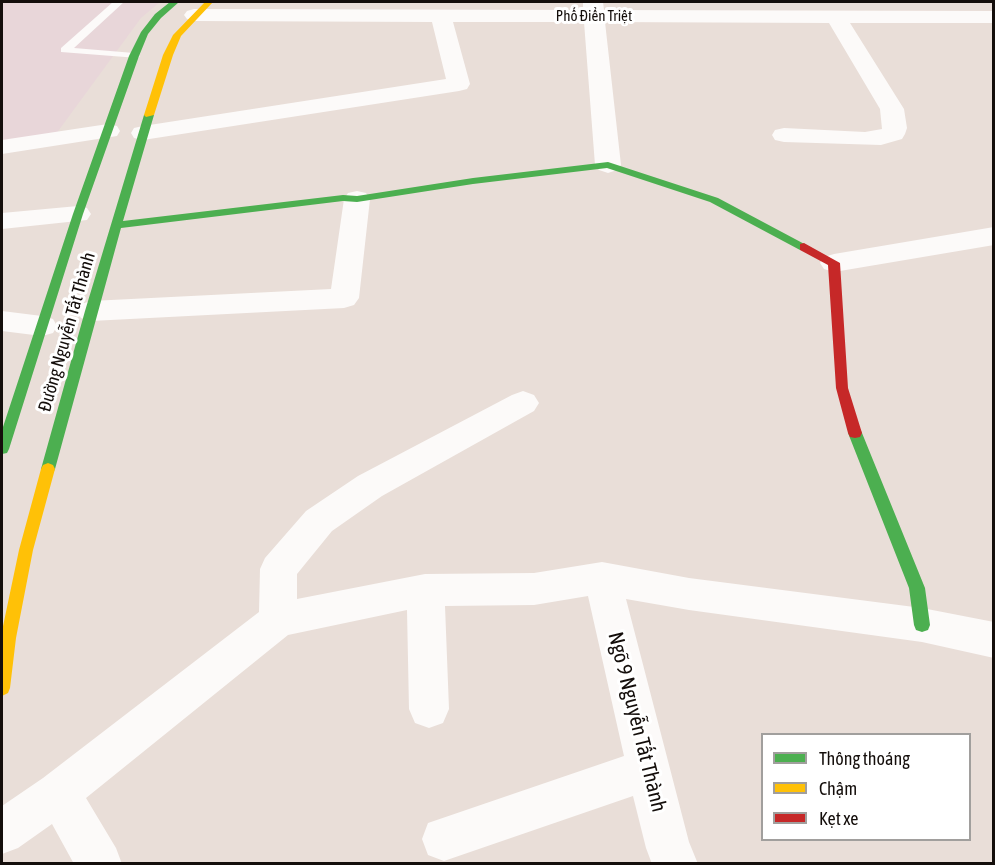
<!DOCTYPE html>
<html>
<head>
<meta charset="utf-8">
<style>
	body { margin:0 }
	#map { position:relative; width:995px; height:865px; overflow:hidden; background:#e9ded8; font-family:"Asap Condensed",sans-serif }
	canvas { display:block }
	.frame { position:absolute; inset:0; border:3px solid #140e0b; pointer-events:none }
	.legend { position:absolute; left:761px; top:733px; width:210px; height:108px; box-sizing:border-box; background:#fff; border:2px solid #a19f9d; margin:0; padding:8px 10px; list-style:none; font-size:18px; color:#140e0b }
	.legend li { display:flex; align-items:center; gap:12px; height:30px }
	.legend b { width:30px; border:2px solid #a19f9d }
</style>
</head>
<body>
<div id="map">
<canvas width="995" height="865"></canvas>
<div class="frame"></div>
<ul class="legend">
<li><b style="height:8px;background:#4caf50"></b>Thông thoáng</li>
<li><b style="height:8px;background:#ffc107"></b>Chậm</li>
<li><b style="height:8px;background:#c62828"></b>Kẹt xe</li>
</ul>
</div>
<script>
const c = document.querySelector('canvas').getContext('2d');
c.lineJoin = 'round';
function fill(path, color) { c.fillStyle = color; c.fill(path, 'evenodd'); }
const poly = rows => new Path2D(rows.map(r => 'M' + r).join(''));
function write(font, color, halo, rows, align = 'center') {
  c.font = font + ' "Asap Condensed",sans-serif'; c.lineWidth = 6; c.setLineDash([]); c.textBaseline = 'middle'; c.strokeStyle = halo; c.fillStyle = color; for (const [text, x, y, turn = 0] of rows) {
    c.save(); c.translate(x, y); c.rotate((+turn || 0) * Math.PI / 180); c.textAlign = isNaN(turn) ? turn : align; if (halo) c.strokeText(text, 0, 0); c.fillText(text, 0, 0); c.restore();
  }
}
const industrial = poly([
	[2,2,160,2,141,18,56,134,2,142]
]);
const lane = poly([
	[113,2,124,2,74,48,134,53,140,56,138,58,61,52,61,48,113,2]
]);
const street = poly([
	[583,2,603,2,604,10,994,11,994,23,850,23,904,109,907,128,905,134,902,139,881,145,784,142,775,140,772,135,775,130,784,128,865,132,882,129,880,109,829,23,605,22,621,165,617,170,608,173,599,170,595,165,584,22,453,22,470,84,467,89,459,91,143,140,134,138,131,133,134,128,143,126,446,79,432,22,194,21,187,19,184,15,187,11,194,9,583,10,583,2],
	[108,124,117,126,120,131,117,136,2,154,2,140,108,124],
	[357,191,366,193,370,199,359,298,354,305,344,308,91,321,81,318,76,311,81,304,91,301,331,289,344,199,348,193,357,191],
	[78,206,87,208,91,214,87,220,2,229,2,213,78,206],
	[994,227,994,245,834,272,824,269,820,263,824,257,834,254,994,227],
	[2,311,42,316,53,319,57,326,53,333,42,336,2,331,2,311],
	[523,391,534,395,539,403,534,411,382,496,332,531,297,574,297,599,425,574,534,573,602,562,689,578,922,608,994,622,994,658,922,642,689,610,626,599,689,842,698,864,652,864,646,848,633,796,444,861,428,855,422,839,428,823,624,756,588,596,534,605,445,606,449,709,443,723,429,728,415,723,409,709,407,610,288,635,86,798,116,848,122,864,74,864,52,824,18,848,2,854,2,806,43,778,259,612,260,569,265,558,306,511,358,476,512,395,523,391]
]);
const fast = poly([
	[170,2,179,2,161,18,148,34,139,56,83,214,9,449,7,453,2,454,2,430,73,214,129,56,141,32,155,14,170,2],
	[149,112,154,115,123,221,343,195,357,196,473,178,608,162,718,198,810,247,808,250,800,250,710,202,607,168,473,184,357,202,343,201,121,228,55,469,53,473,48,475,43,473,41,469,85,311,144,115,149,112],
	[855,428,860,429,862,433,925,588,930,625,928,630,922,632,916,630,914,625,909,588,848,433,850,429,855,428]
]);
const slow = poly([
	[205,2,213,2,181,36,173,55,154,115,146,117,144,115,163,55,173,35,205,2],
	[48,463,53,465,55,469,33,550,16,638,10,688,8,693,2,696,2,631,19,550,41,469,43,465,48,463]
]);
const jam = poly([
	[804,243,840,263,848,388,862,433,860,437,855,438,850,437,848,433,836,388,828,265,800,250,800,244,804,243]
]);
const farStreetnames = [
	["Phố Điển Triệt",594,16]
];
const streetNames = [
	["Đường Nguyễn Tất Thành",67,332,-74]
];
const nearStreetnames = [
	["Ngõ 9 Nguyễn Tất Thành",637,722,76]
];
fill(industrial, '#e8d6d9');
fill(lane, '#fcfaf9');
fill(street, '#fcfaf9');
fill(fast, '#4caf50');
fill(slow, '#ffc107');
fill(jam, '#c62828');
write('15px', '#140e0b', '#fff', farStreetnames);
write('18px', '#140e0b', '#fff', streetNames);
write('21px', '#140e0b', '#fff', nearStreetnames);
</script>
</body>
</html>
